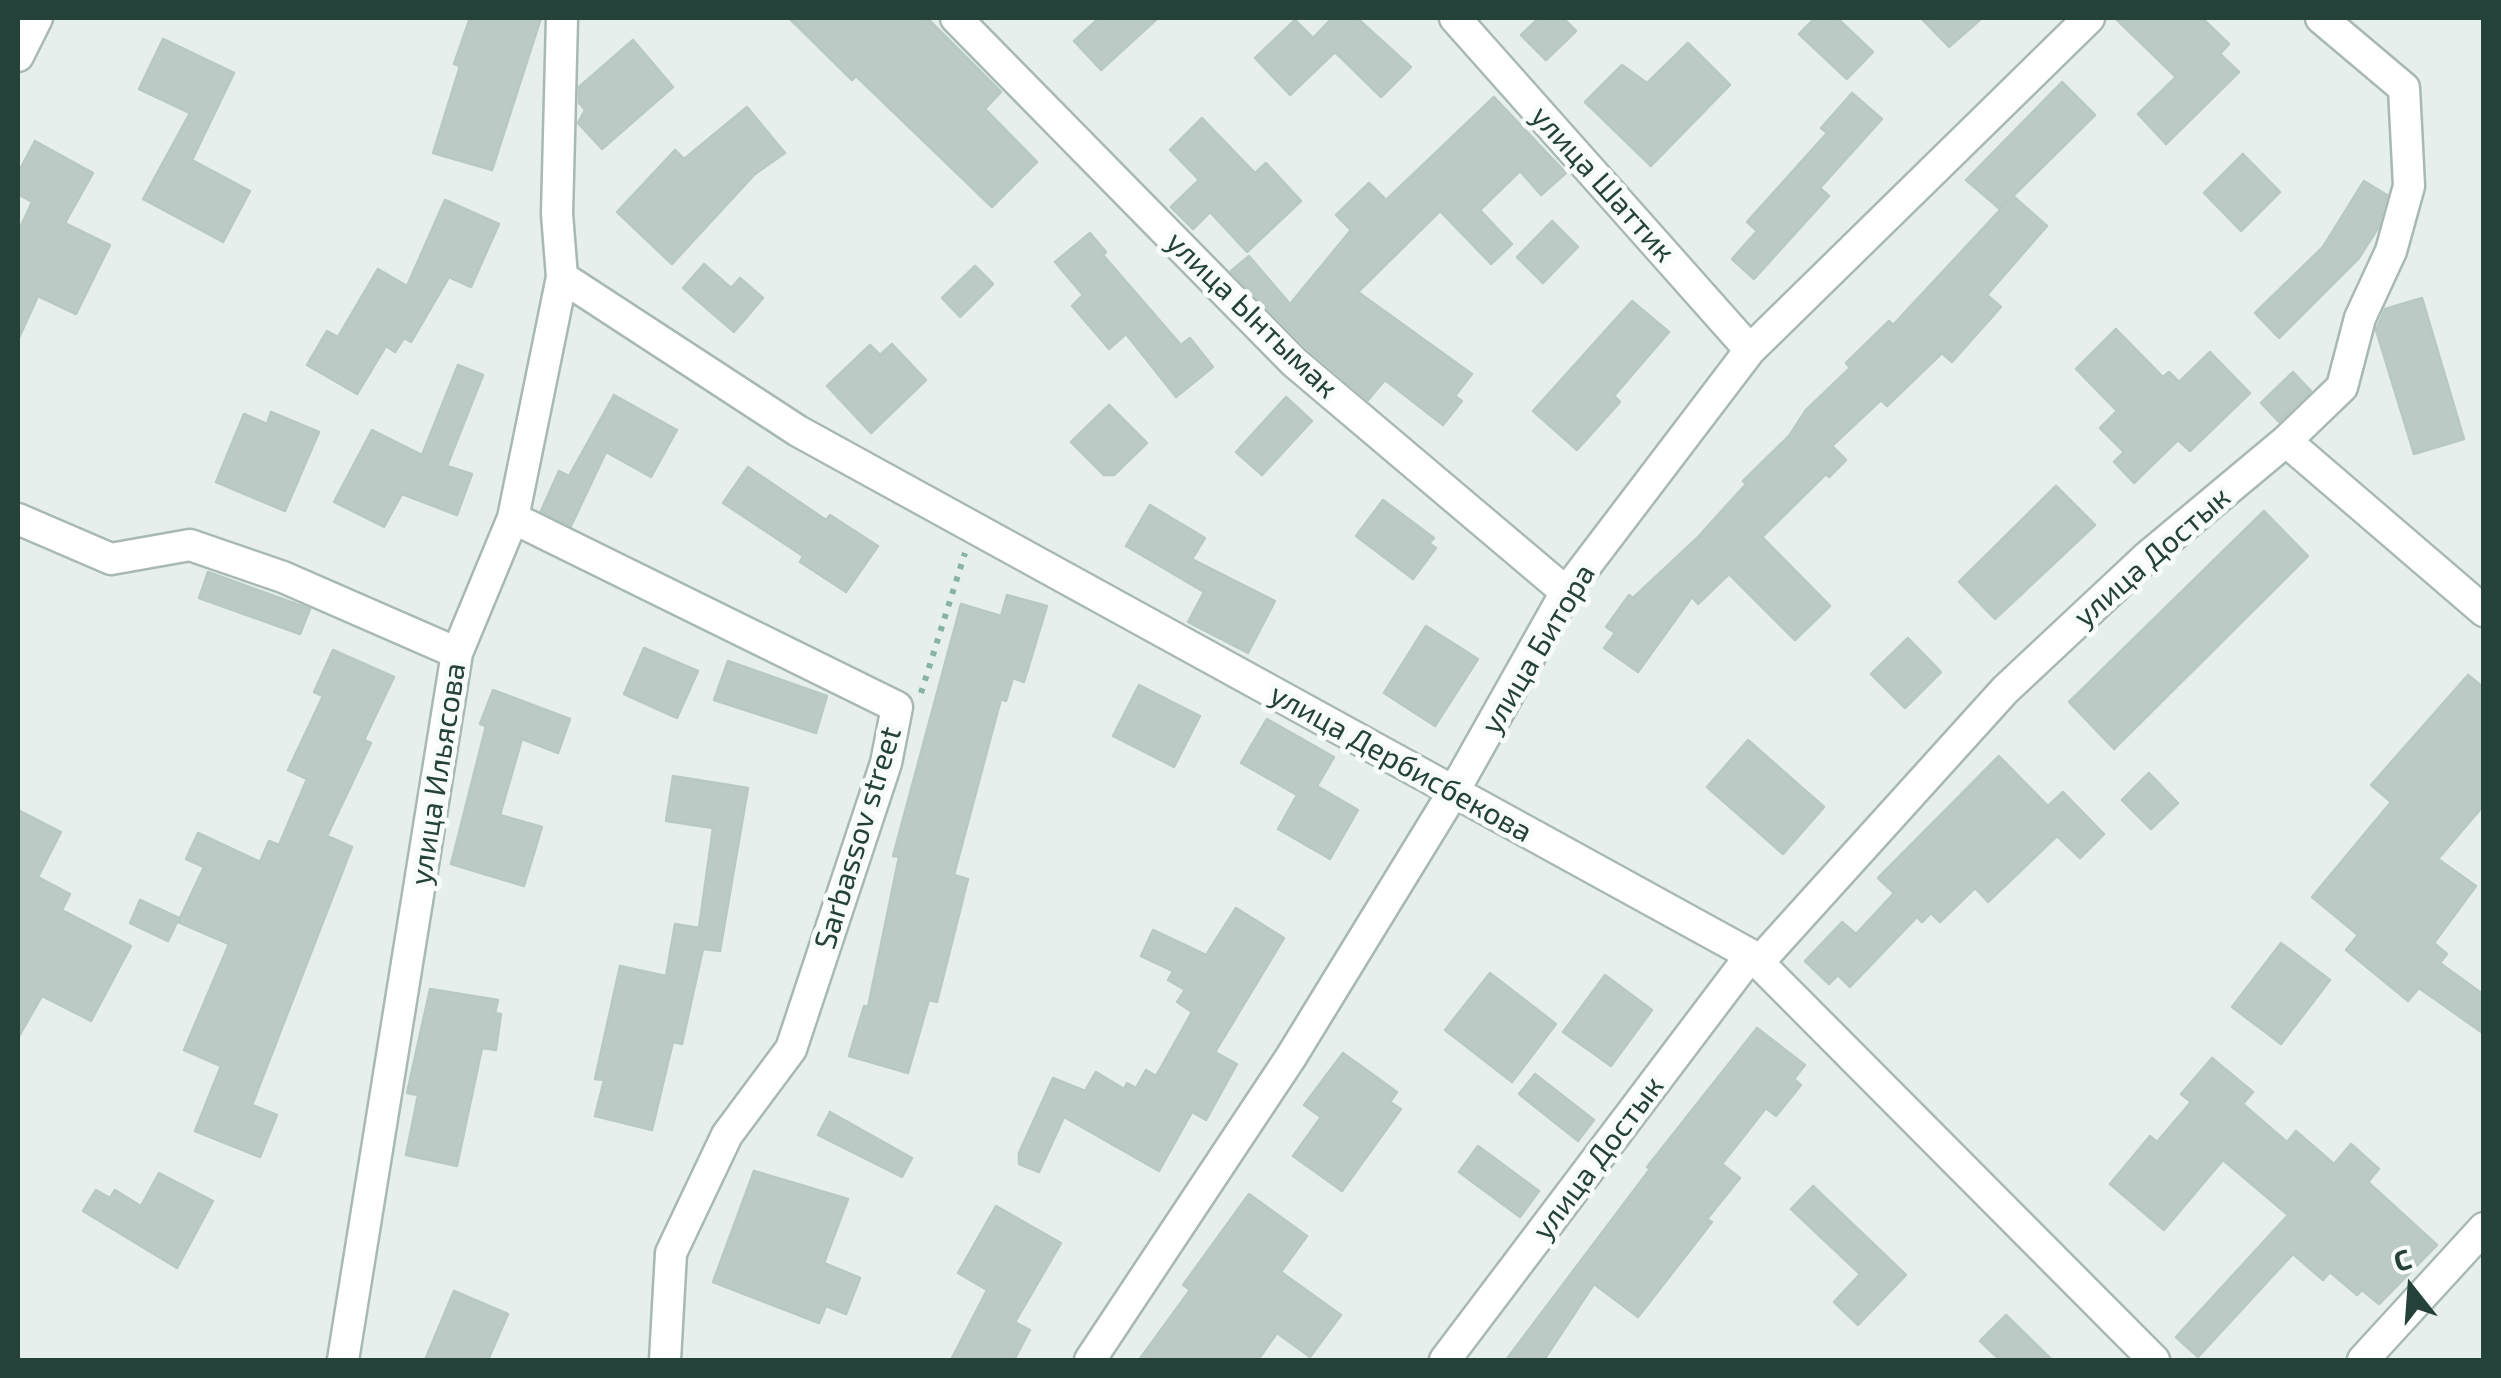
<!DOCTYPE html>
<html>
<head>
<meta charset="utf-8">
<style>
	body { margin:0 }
	#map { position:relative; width:2501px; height:1378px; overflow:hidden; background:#e6efeb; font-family:"Exo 2",sans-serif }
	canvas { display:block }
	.frame { position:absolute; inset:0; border:20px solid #24423a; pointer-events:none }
	.north { position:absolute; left:2361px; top:1238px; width:100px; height:100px; -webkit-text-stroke:8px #f7fbf9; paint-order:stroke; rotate:343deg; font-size:28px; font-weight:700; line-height:40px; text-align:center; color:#24423a }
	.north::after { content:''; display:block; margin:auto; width:35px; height:45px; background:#24423a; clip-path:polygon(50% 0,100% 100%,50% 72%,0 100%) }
</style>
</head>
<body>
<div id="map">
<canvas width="2501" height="1378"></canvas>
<div class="frame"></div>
<div class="north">С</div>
</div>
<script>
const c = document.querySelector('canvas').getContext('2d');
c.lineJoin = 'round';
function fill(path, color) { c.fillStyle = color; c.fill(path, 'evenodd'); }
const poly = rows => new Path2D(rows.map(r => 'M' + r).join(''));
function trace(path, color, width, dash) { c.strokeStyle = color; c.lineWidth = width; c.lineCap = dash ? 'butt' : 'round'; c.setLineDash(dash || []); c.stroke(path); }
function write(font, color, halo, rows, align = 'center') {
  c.font = font + ' "Exo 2",sans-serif'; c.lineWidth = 10; c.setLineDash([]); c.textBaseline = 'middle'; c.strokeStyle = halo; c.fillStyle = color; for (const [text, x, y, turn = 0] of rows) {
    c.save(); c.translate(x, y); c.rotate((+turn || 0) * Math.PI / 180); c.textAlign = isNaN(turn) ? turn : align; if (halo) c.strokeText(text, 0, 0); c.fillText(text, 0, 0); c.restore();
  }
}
const building = poly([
	[470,18,541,18,492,170,433,153,460,66,454,64,470,18],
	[789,18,927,18,1001,92,985,109,1037,162,992,207,856,76,852,80,789,18],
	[1099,18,1158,18,1101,70,1074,41,1099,18],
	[1332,18,1357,18,1411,67,1381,97,1335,52,1290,95,1255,58,1295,20,1313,38,1332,18],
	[1539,18,1563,18,1576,31,1546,60,1521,35,1539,18],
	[1815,18,1837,18,1873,52,1847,79,1799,34,1815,18],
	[1921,18,1982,18,1949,47,1921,18],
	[2115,18,2202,18,2229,44,2220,54,2239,72,2166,144,2138,114,2176,77,2115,18],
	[163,39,234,73,192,160,250,191,223,242,143,199,190,113,139,89,163,39],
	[633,40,673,87,602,149,578,123,585,110,579,103,579,87,633,40],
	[1688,43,1730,85,1651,166,1585,102,1622,65,1647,83,1688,43],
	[2062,82,2095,115,2000,209,1966,180,2062,82],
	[1852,93,1882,119,1820,188,1829,196,1754,279,1732,259,1757,231,1747,222,1827,133,1821,128,1852,93],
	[1494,97,1566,173,1541,195,1520,171,1480,210,1512,244,1491,264,1440,211,1358,292,1472,374,1455,396,1462,401,1443,425,1385,380,1368,400,1307,348,1231,271,1249,256,1290,304,1351,230,1336,215,1369,183,1386,200,1494,97],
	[747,107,785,153,755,174,672,264,617,212,675,150,684,159,747,107],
	[1202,118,1255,173,1266,163,1301,201,1247,252,1210,212,1193,229,1171,207,1199,180,1170,150,1202,118],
	[35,141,93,173,65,223,110,245,76,314,38,296,18,340,18,232,32,202,18,194,18,173,35,141],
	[2243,154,2280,192,2241,231,2204,193,2243,154],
	[2364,181,2387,195,2378,228,2359,258,2279,338,2255,313,2323,247,2364,181],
	[2013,196,2047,226,1987,295,2001,307,1952,362,1942,353,1887,406,1881,400,1832,446,1846,460,1829,477,1826,474,1762,537,1830,606,1795,640,1729,574,1698,604,1692,597,1638,672,1604,648,1615,633,1606,627,1629,595,1633,598,1697,538,1746,484,1743,481,1789,436,1806,410,1850,368,1846,363,1889,321,1893,325,2013,196],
	[445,200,499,224,471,287,449,277,411,342,404,338,395,352,386,346,357,394,307,365,327,331,338,337,378,269,407,286,445,200],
	[1552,221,1578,247,1543,283,1517,257,1552,221],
	[1090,233,1106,252,1103,255,1181,345,1190,338,1213,367,1176,397,1126,334,1109,349,1072,306,1083,295,1055,262,1090,233],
	[704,264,731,288,740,278,763,298,734,332,683,288,704,264],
	[975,266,993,284,960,317,942,298,975,266],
	[2422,298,2464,439,2414,454,2376,330,2385,309,2422,298],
	[1632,301,1669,332,1614,396,1620,402,1577,450,1533,411,1632,301],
	[2116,329,2163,377,2169,372,2179,382,2210,352,2250,393,2190,451,2178,440,2134,483,2114,462,2124,452,2100,428,2117,411,2076,369,2116,329],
	[892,344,926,380,871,433,827,386,870,345,880,355,892,344],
	[458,365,483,375,447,466,472,474,457,515,402,494,384,527,334,502,372,430,422,455,458,365],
	[2293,372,2311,391,2279,422,2261,403,2293,372],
	[614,395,677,430,651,477,606,452,571,526,541,511,559,471,569,476,614,395],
	[1286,397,1312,421,1262,475,1236,452,1286,397],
	[1109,405,1147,443,1114,475,1104,475,1071,442,1109,405],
	[271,412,319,432,285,511,216,482,244,414,267,424,271,412],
	[748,467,826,520,830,515,878,546,846,592,800,562,803,556,723,503,748,467],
	[2056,486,2095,525,1995,619,1959,582,2056,486],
	[1383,500,1434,538,1429,543,1436,548,1413,579,1356,536,1383,500],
	[1150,505,1205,538,1192,559,1275,601,1248,653,1188,622,1204,592,1126,546,1150,505],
	[2264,511,2308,556,2114,749,2069,702,2264,511],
	[208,572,310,609,300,634,199,598,208,572],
	[1007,595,1047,606,1024,682,1013,678,1006,701,1001,699,954,875,968,879,937,1002,929,1000,908,1073,849,1056,864,1006,868,1007,899,857,893,856,961,604,1001,616,1007,595],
	[1426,626,1478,659,1435,726,1384,693,1426,626],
	[1908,638,1941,672,1905,708,1871,674,1908,638],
	[644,648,698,671,677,718,624,694,644,648],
	[333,650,394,677,364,740,371,743,327,836,352,847,252,1105,277,1115,260,1157,195,1131,221,1066,184,1050,229,944,178,922,204,867,186,859,198,833,260,862,269,841,279,845,307,779,288,770,323,696,314,692,333,650],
	[728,661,827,696,816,733,714,700,728,661],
	[2468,675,2484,688,2484,805,2438,859,2476,886,2434,943,2447,954,2440,963,2484,995,2484,1034,2419,988,2408,1001,2346,950,2358,935,2312,897,2391,802,2371,785,2468,675],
	[1139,685,1200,716,1174,767,1113,736,1139,685],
	[493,690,570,719,558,753,522,739,500,815,542,827,524,886,451,864,486,726,480,724,493,690],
	[1267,719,1334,757,1317,786,1358,810,1330,859,1278,829,1297,795,1241,763,1267,719],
	[1748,740,1824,807,1783,854,1707,787,1748,740],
	[1999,756,2048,806,2063,792,2104,834,2080,858,2057,836,1988,902,1975,888,1940,922,1931,913,1922,922,1917,917,1850,987,1838,975,1829,984,1805,961,1842,922,1856,934,1894,893,1878,878,1999,756],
	[2149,773,2178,803,2151,829,2122,800,2149,773],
	[673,776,748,788,720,951,703,949,682,1044,673,1042,652,1130,595,1116,604,1080,595,1079,620,966,666,976,675,924,699,928,713,828,666,821,673,776],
	[18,810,61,832,38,877,70,894,62,910,131,946,91,1021,42,996,18,1038,18,810],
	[140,900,179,918,168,941,130,923,140,900],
	[1236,908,1284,938,1215,1052,1237,1064,1206,1120,1192,1112,1159,1171,1064,1117,1039,1172,1019,1164,1019,1153,1053,1078,1085,1091,1096,1072,1124,1089,1127,1083,1136,1088,1146,1070,1156,1076,1192,1012,1177,1002,1185,990,1168,980,1173,971,1141,956,1153,930,1206,955,1236,908],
	[2281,943,2330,980,2281,1044,2232,1007,2281,943],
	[1490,973,1556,1024,1512,1082,1445,1030,1490,973],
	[1605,975,1652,1010,1611,1066,1563,1032,1605,975],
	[430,989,498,1000,495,1013,501,1014,496,1050,482,1048,457,1166,406,1155,418,1095,407,1093,430,989],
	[1757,1028,1805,1065,1794,1079,1801,1085,1776,1116,1766,1108,1722,1164,1740,1178,1707,1219,1712,1222,1638,1317,1594,1284,1544,1360,1506,1360,1650,1169,1647,1167,1757,1028],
	[1343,1053,1397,1092,1390,1102,1401,1109,1342,1191,1293,1156,1321,1117,1304,1105,1343,1053],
	[2212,1058,2253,1092,2243,1104,2287,1142,2296,1131,2334,1164,2351,1144,2379,1169,2368,1182,2437,1245,2379,1304,2362,1290,2357,1295,2330,1272,2323,1280,2293,1254,2198,1357,2176,1337,2288,1215,2223,1160,2164,1230,2110,1184,2150,1136,2157,1142,2191,1102,2181,1094,2212,1058],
	[1535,1074,1594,1120,1578,1141,1519,1094,1535,1074],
	[830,1112,912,1158,902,1177,818,1135,830,1112],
	[1478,1146,1539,1191,1520,1217,1459,1172,1478,1146],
	[754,1171,848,1199,824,1263,860,1278,846,1314,826,1306,819,1323,713,1282,754,1171],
	[159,1173,213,1201,177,1268,83,1211,96,1190,110,1198,115,1190,141,1206,159,1173],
	[1813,1186,1906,1275,1858,1325,1834,1302,1860,1274,1791,1209,1813,1186],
	[1249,1194,1307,1236,1281,1272,1341,1315,1310,1357,1277,1333,1258,1360,1139,1360,1190,1290,1183,1285,1249,1194],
	[996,1206,1061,1243,1015,1322,1030,1330,1014,1360,951,1360,987,1290,958,1273,996,1206],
	[454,1291,508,1314,488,1360,425,1360,454,1291],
	[2006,1315,2052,1360,2000,1360,1980,1341,2006,1315]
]);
const path = poly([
	[921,693,965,553]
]);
const minor = poly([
	[956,18,1294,362,1566,592],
	[1455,18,1750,350],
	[18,56,37,18],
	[562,277,798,431,1751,955,2154,1360],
	[2286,441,2484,611],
	[513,518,897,707,886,763,791,1049,727,1135,671,1253,665,1360],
	[18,519,111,559,190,545,283,577,457,653],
	[1758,963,2005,690,2147,557,2286,441,2342,387,2360,318,2391,251,2409,186,2404,88,2321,18],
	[343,1360,457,653,513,518,562,277,557,214,562,18],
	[1090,1360,1291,1057,1454,791,1566,592,1750,350,2089,18],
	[1445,1360,1751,955],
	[2363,1360,2484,1228]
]);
const streetNames = [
	["улица Шаттик",1603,184,48],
	["улица Ынтымак",1252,315,44],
	["улица Достык",2152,557,-41],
	["улица Битора",1538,649,-59],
	["улица Дербисбекова",1401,763,29],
	["улица Ильясова",438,774,-81],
	["Sarbassov street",858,838,-73],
	["улица Достык",1598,1158,-53]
];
fill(building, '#bbcac4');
trace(building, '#b8c9c2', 2.5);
trace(minor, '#a8b8b2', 35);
trace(path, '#86b3a5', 6, [5, 8]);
trace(minor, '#fff', 30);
write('30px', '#24423a', '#f7fbf9', streetNames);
</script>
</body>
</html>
